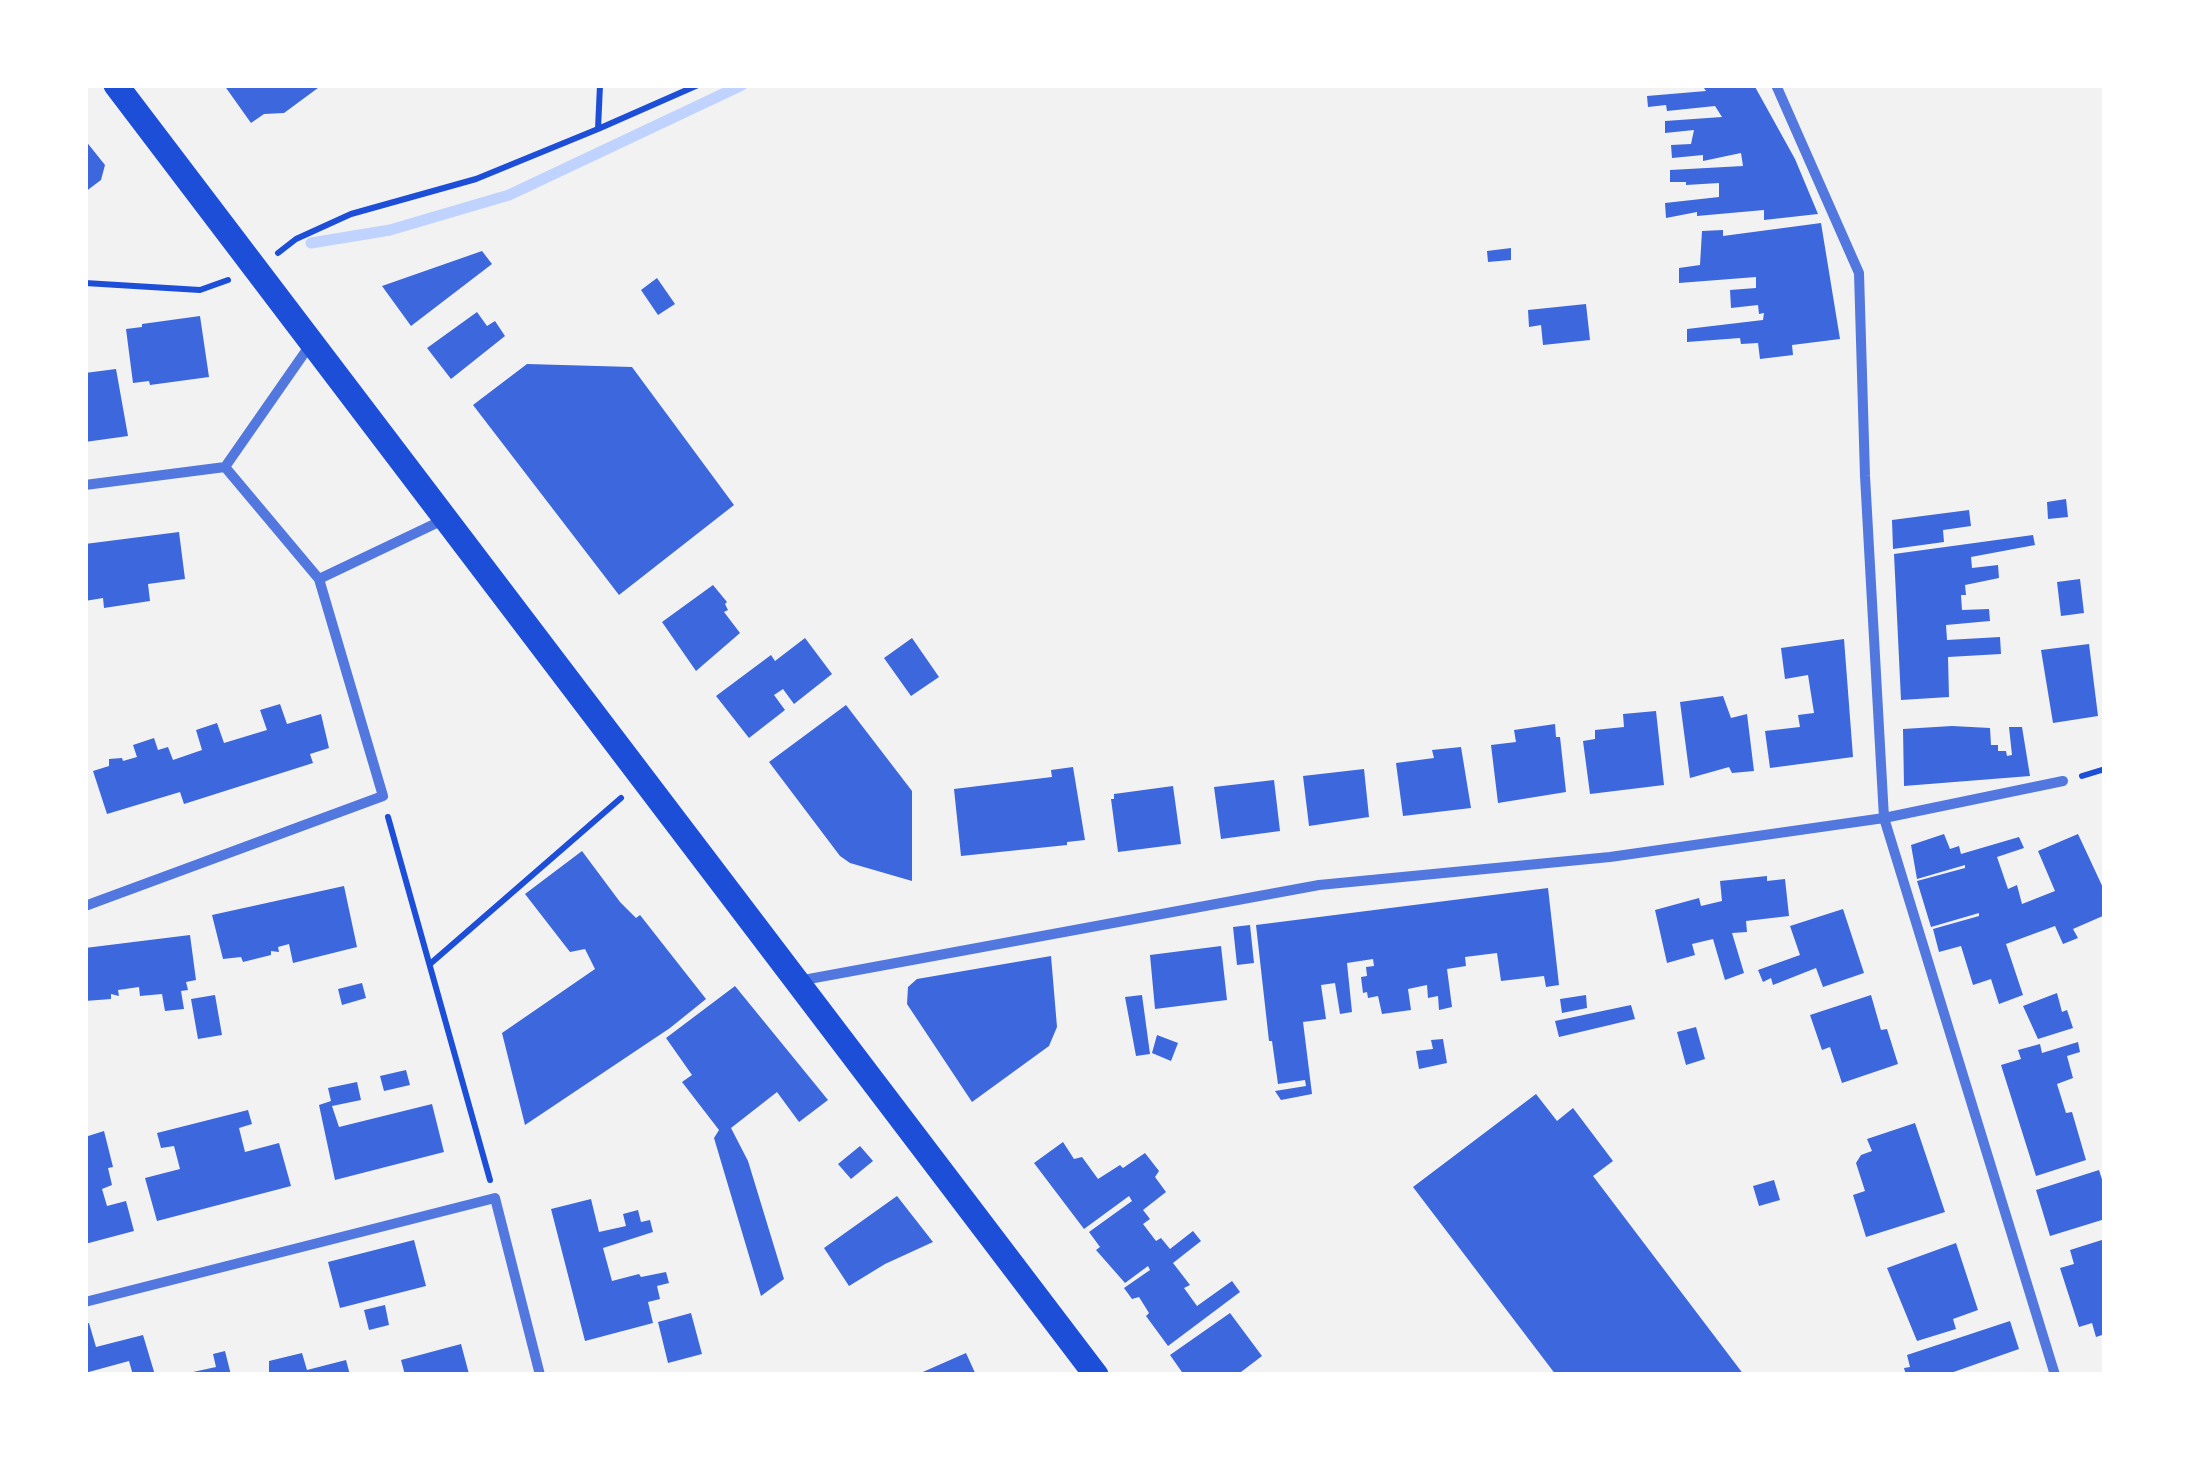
<!DOCTYPE html>
<html>
<head>
<meta charset="utf-8">
<style>
	body { margin:0 }
	#map { position:relative; width:2190px; height:1460px; overflow:hidden; background:#f2f2f2; font-family:"IBM Plex Serif",serif }
	canvas { display:block }
	.frame { position:absolute; inset:0; border:88px solid #fff; pointer-events:none }
</style>
</head>
<body>
<div id="map">
<canvas width="2190" height="1460"></canvas>
<div class="frame"></div>
</div>
<script>
const c = document.querySelector('canvas').getContext('2d');
c.lineJoin = 'round';
const poly = rows => new Path2D(rows.map(r => 'M' + r).join(''));
function trace(path, color, width, dash) { c.strokeStyle = color; c.lineWidth = width; c.lineCap = dash ? 'butt' : 'round'; c.setLineDash(dash || []); c.stroke(path); }
function fill(path, color) { c.fillStyle = color; c.fill(path, 'evenodd'); }
const stream = poly([
	[311,243,390,230,509,195,742,85]
]);
const building = poly([
	[224,85,322,85,284,113,264,114,251,123],
	[1702,85,1754,85,1795,159,1818,214,1764,220,1764,210,1697,216,1697,212,1666,218,1665,203,1719,197,1719,183,1686,185,1686,182,1670,182,1670,170,1743,166,1741,153,1703,161,1703,155,1672,158,1671,145,1691,144,1694,130,1665,133,1665,121,1722,117,1715,106,1667,111,1666,105,1648,107,1647,96,1706,91],
	[85,140,105,165,101,180,85,192],
	[1821,223,1840,339,1792,345,1793,355,1760,359,1758,343,1741,344,1740,338,1687,342,1687,329,1763,320,1764,313,1759,314,1758,305,1731,308,1730,290,1756,288,1756,277,1679,283,1679,268,1700,265,1702,231,1723,230,1723,236],
	[1511,248,1511,260,1488,262,1487,251],
	[482,251,492,264,411,326,382,286],
	[657,278,675,304,658,315,641,290],
	[1586,304,1590,340,1543,345,1541,325,1529,327,1528,310],
	[477,312,487,326,495,321,505,336,451,379,427,348],
	[200,316,209,377,150,385,149,381,133,383,126,329,142,327,142,324],
	[527,364,632,367,734,505,619,595,473,405],
	[116,369,128,436,85,442,85,373],
	[2066,499,2068,517,2048,519,2047,502],
	[1969,510,1971,526,1943,530,1944,542,1893,549,1892,520],
	[179,532,185,579,148,584,150,601,104,608,103,598,85,601,85,544],
	[2033,535,2035,545,1971,557,1972,568,1998,565,1999,578,1965,585,1966,595,1961,595,1962,610,1989,609,1990,621,1946,625,1947,640,2000,637,2001,654,1948,657,1949,697,1901,700,1894,554],
	[2080,579,2084,613,2061,616,2057,582],
	[713,585,727,602,725,604,728,610,724,612,740,633,696,671,662,622],
	[805,638,832,674,794,704,783,689,774,695,785,710,749,738,716,696,771,655,775,661],
	[912,638,939,677,911,696,884,658],
	[1844,639,1853,757,1770,768,1765,731,1800,727,1798,715,1814,713,1808,675,1785,679,1781,648],
	[2089,644,2098,716,2053,723,2041,650],
	[1723,696,1731,718,1747,714,1754,771,1732,773,1729,767,1690,778,1680,702],
	[280,704,287,724,321,714,329,748,310,754,313,763,184,804,180,792,107,814,93,771,109,766,109,759,122,758,123,761,137,757,133,745,154,738,158,750,168,747,173,760,202,750,196,730,217,723,224,743,267,730,260,710],
	[846,705,912,791,912,881,850,863,840,856,769,762],
	[1656,711,1664,785,1590,794,1583,741,1595,739,1595,730,1624,727,1623,714],
	[1555,724,1556,737,1560,737,1566,792,1498,803,1491,745,1516,742,1514,730],
	[1952,726,1990,728,1991,745,1998,745,1998,751,2006,751,2007,756,2012,755,2009,727,2022,727,2030,776,1904,786,1903,729],
	[1461,747,1471,808,1403,816,1396,763,1434,758,1432,750],
	[1073,767,1085,840,1067,842,1067,845,961,856,954,789,1052,777,1051,770],
	[1364,769,1369,817,1309,826,1303,776],
	[1274,780,1280,831,1221,839,1214,787],
	[1173,786,1181,844,1118,852,1111,799,1114,799,1114,794],
	[1944,834,1950,849,1959,846,1961,854,2019,837,2024,848,1997,857,2008,889,2017,885,2022,904,2055,891,2038,851,2078,834,2105,892,2105,915,2073,929,2078,938,2063,944,2055,926,2006,944,2023,995,1999,1004,1991,979,1973,985,1961,946,1939,952,1933,929,1979,916,1979,913,1931,927,1917,881,1965,868,1965,865,1917,879,1911,845],
	[582,851,620,902,636,918,640,915,706,999,670,1028,525,1125,502,1033,595,969,585,949,570,952,525,894],
	[1767,876,1767,881,1785,879,1789,916,1746,921,1747,932,1732,933,1744,973,1725,980,1713,939,1692,944,1695,955,1667,963,1655,910,1699,898,1701,906,1722,901,1720,881],
	[344,886,357,947,293,963,289,944,278,947,279,952,271,951,271,955,243,962,241,957,223,959,212,915],
	[1548,888,1559,985,1546,987,1544,976,1501,981,1497,953,1465,957,1466,966,1447,969,1452,1007,1439,1010,1438,996,1428,998,1427,985,1408,989,1411,1010,1382,1014,1378,996,1368,998,1367,992,1363,993,1361,977,1367,976,1366,967,1374,966,1373,959,1347,963,1352,1012,1340,1014,1335,983,1321,985,1326,1019,1303,1022,1312,1094,1281,1100,1275,1091,1306,1086,1305,1080,1278,1084,1272,1041,1269,1041,1256,925],
	[1843,909,1864,973,1823,987,1816,968,1773,985,1771,978,1763,982,1758,970,1800,955,1790,926],
	[1250,925,1254,963,1237,965,1233,927],
	[190,935,196,980,186,982,188,990,181,991,184,1009,165,1011,162,994,140,996,139,987,118,990,119,996,111,994,111,999,85,1001,85,948],
	[1221,946,1227,1000,1155,1009,1150,955],
	[1051,956,1057,1027,1049,1046,972,1102,907,1004,908,987,917,979],
	[362,983,366,998,342,1005,338,989],
	[735,986,828,1100,799,1122,777,1092,731,1128,748,1161,784,1279,761,1296,714,1138,719,1130,682,1082,692,1075,666,1038],
	[2057,993,2062,1012,2067,1010,2073,1028,2038,1039,2023,1006],
	[215,995,222,1035,198,1039,191,999],
	[1142,995,1150,1054,1136,1056,1125,997],
	[1586,995,1587,1008,1562,1013,1560,999],
	[1871,995,1881,1030,1887,1029,1898,1064,1842,1083,1830,1047,1822,1050,1810,1015],
	[1631,1005,1635,1019,1559,1037,1555,1021],
	[1696,1027,1705,1059,1686,1065,1677,1032],
	[1157,1035,1178,1043,1171,1061,1152,1053],
	[1443,1039,1447,1063,1419,1069,1416,1051,1433,1049,1431,1040],
	[2078,1042,2080,1052,2067,1056,2073,1078,2057,1084,2066,1113,2072,1112,2086,1160,2036,1176,2001,1065,2021,1059,2018,1050,2040,1044,2042,1053],
	[406,1070,410,1085,384,1091,380,1076],
	[357,1082,361,1100,332,1106,339,1127,432,1104,444,1152,335,1180,319,1105,331,1101,328,1088],
	[1536,1094,1557,1121,1573,1108,1613,1161,1593,1176,1744,1375,1556,1375,1413,1187],
	[248,1110,252,1124,239,1128,245,1152,279,1143,291,1186,157,1221,145,1178,180,1169,174,1146,161,1148,157,1133],
	[1915,1123,1945,1212,1866,1237,1853,1195,1865,1191,1856,1163,1861,1155,1872,1151,1867,1139],
	[104,1131,113,1167,108,1168,112,1185,102,1189,107,1206,126,1201,134,1231,85,1244,85,1137],
	[1063,1142,1074,1159,1082,1157,1098,1179,1120,1165,1123,1168,1145,1153,1159,1171,1155,1177,1166,1192,1143,1210,1150,1219,1143,1224,1156,1241,1161,1238,1170,1249,1193,1231,1201,1241,1173,1263,1190,1285,1184,1288,1197,1306,1232,1281,1240,1292,1168,1346,1146,1316,1149,1313,1139,1297,1132,1299,1124,1288,1150,1270,1148,1266,1125,1283,1096,1250,1100,1247,1089,1232,1132,1201,1129,1196,1084,1229,1034,1163],
	[860,1146,873,1161,851,1179,838,1164],
	[2099,1170,2105,1189,2105,1219,2050,1236,2036,1190],
	[1774,1180,1780,1200,1759,1206,1753,1186],
	[897,1196,933,1242,885,1264,849,1286,824,1248],
	[591,1199,599,1232,626,1226,623,1214,638,1210,641,1222,650,1220,653,1232,603,1248,612,1281,639,1274,641,1277,666,1272,669,1283,657,1286,660,1299,648,1302,653,1323,585,1341,551,1209],
	[2105,1239,2105,1334,2096,1337,2092,1323,2079,1327,2060,1268,2074,1264,2070,1250],
	[414,1240,426,1286,340,1308,328,1262],
	[1956,1243,1978,1310,1953,1319,1956,1329,1917,1341,1887,1268],
	[385,1305,389,1325,369,1330,364,1310],
	[691,1313,702,1354,668,1363,658,1322],
	[1230,1313,1262,1356,1237,1375,1184,1375,1170,1355],
	[2010,1321,2019,1349,1945,1375,1906,1375,1904,1368,1910,1367,1907,1355],
	[89,1323,96,1347,143,1335,155,1375,133,1375,129,1361,85,1373,85,1324],
	[461,1344,469,1374,405,1375,401,1360],
	[225,1351,231,1375,194,1375,193,1372,216,1367,213,1354],
	[302,1353,307,1370,346,1360,350,1375,269,1375,269,1361],
	[966,1353,976,1375,916,1375]
]);
const path = poly([
	[598,129,698,85],
	[278,253,296,239,351,214,476,179,598,129,600,85],
	[85,283,200,290,228,280],
	[2082,776,2105,769],
	[388,817,490,1180],
	[430,964,621,798]
]);
const minor = poly([
	[1776,85,1859,273,1865,476,1884,818,2055,1375],
	[225,467,310,345],
	[85,485,225,467],
	[319,579,445,519],
	[85,906,383,796,319,579,225,467],
	[798,981,1319,885,1610,857,1884,818,2063,781],
	[85,1302,495,1198,540,1375]
]);
const primary = poly([
	[116,85,1096,1375]
]);
trace(stream, '#bfd3fe', 11);
fill(building, '#3d67dc');
trace(path, '#1d4ed8', 6);
trace(minor, '#5277de', 10);
trace(primary, '#1d4ed8', 25);
</script>
</body>
</html>
